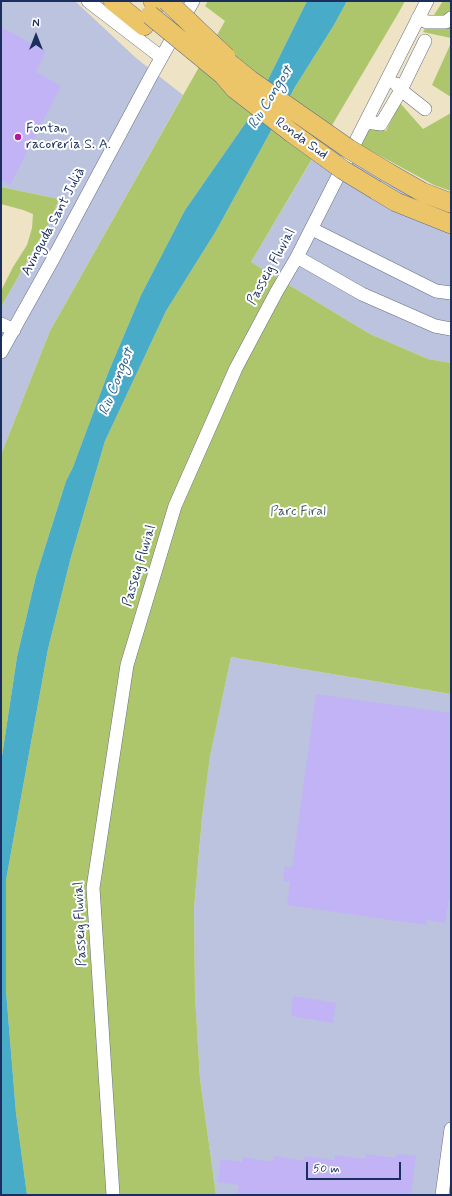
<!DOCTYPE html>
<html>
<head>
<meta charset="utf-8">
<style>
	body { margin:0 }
	#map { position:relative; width:452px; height:1196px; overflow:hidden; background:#eee3c5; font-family:Mynerve,sans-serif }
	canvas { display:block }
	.frame { position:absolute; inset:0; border:2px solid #1b2f5e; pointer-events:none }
	.north { position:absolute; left:16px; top:16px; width:40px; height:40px; -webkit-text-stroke:3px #fff; paint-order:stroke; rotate:0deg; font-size:11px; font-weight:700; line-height:16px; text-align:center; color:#1b2f5e }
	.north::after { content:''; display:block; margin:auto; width:14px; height:18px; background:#1b2f5e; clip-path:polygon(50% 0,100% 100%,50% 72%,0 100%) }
	.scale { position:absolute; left:306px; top:1162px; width:95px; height:18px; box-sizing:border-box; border:2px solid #1b2f5e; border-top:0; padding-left:5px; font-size:12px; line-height:14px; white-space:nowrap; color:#1b2f5e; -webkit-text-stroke:3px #fff; paint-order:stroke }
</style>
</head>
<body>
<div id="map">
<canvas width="452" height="1196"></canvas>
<div class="frame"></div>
<div class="north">N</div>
<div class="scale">50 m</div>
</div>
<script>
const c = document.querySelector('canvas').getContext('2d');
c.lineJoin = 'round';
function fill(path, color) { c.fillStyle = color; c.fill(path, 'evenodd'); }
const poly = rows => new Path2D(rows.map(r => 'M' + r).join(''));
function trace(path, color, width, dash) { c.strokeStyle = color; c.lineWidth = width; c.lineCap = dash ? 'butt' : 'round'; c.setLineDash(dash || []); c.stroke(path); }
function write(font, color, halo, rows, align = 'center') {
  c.font = font + ' Mynerve,sans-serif'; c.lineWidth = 4; c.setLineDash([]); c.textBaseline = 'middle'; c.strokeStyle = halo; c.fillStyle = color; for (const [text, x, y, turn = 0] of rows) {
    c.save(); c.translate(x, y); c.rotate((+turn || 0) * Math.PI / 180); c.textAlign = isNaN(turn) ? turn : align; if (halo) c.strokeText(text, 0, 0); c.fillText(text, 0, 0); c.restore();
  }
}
const industrial = poly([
	[1,1,75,1,136,58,183,95,50,331,1,455,1,307,51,219,59,199,1,187],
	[323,141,387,184,451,214,451,363,428,359,370,334,251,262],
	[231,657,451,694,451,1195,216,1195,200,1079,195,996,194,908,202,818,210,755]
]);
const green = poly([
	[208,1,307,1,249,118,185,210,141,295,108,373,73,467,66,481,36,576,17,657,1,763,1,455,50,331,225,21,205,6],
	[347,1,405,1,399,12,251,262,370,334,428,359,451,363,451,694,231,657,210,756,202,818,194,908,195,996,200,1079,216,1195,27,1195,16,1113,6,991,6,880,48,649,71,557,105,441,166,311,216,231,295,87,334,25],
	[443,1,451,1,451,38,423,32],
	[451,43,451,97,432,85],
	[400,103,423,129,451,113,451,191,434,185,360,145,372,125,386,131],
	[1,187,59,199,51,219,1,307,1,291,13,267,27,245,32,228,33,214,23,210,1,204]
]);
const water = poly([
	[307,1,347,1,334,25,295,87,216,231,166,311,105,441,71,557,48,649,6,880,6,991,16,1113,27,1195,1,1195,1,763,17,657,36,576,66,481,73,467,108,373,141,295,185,210,249,118]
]);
const building = poly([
	[1,27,46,51,36,72,61,86,10,185,1,180],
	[316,694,451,713,451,899,449,899,445,923,426,920,426,925,287,905,290,882,283,881,285,866,292,868],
	[293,996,336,1003,333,1023,291,1016],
	[366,1154,396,1158,397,1154,416,1156,411,1195,237,1195,239,1185,218,1182,221,1159,242,1162,243,1157,273,1162,274,1156,304,1161,305,1156,334,1160,335,1155,365,1159]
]);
const minor = poly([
	[88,1,161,57],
	[418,18,427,22,446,22,451,18],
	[425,109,401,90,425,41],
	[366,122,381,124,401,90,396,84],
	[312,229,436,291,451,293],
	[297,257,362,294,435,326,451,329],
	[1,324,14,330],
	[1,352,53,259,150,78,193,1],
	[113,1195,93,888,127,665,175,506,236,368,277,291,297,257,427,1],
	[442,1195,451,1129]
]);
const highway = poly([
	[113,1,144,26],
	[153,1,156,4],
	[387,172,422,192,451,203],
	[376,190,396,202,451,224]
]);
const highwayBridge = poly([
	[167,1,226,57],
	[150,15,223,75,235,89,292,133,343,170,376,190],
	[214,51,250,80,349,149,387,172]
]);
const markers = [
	[18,137,4,"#b5179e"]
];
const poiNames = [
	["Fontan",26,129],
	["racorería S. A.",26,145]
];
const streetNames = [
	["Ronda Sud",301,139,36],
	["Avinguda Sant Julià",54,222,-62],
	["Passeig Fluvial",272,267,-61],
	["Passeig Fluvial",140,566,-73],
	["Passeig Fluvial",81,924,-92]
];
const parkNames = [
	["Parc Firal",298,512]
];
const waterNames = [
	["Riu Congost",271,98,-58],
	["Riu Congost",117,382,-68]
];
fill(industrial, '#bbc3de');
fill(green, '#aec66b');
fill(water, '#48abc8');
fill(building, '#c1b3f5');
trace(minor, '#656e82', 14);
trace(highway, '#656e82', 20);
trace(minor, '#fff', 13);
trace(highway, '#ecc569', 19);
trace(highwayBridge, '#656e82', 20, []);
trace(highwayBridge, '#ecc569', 19);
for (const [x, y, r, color] of markers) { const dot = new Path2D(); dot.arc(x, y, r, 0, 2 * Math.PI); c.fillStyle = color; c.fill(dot); trace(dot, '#fff', 1.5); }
write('14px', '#1b2f5e', '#fff', poiNames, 'left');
write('14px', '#1b2f5e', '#fff', streetNames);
write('14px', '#475c62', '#fff', parkNames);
write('italic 15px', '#2d6188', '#fff', waterNames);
</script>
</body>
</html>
